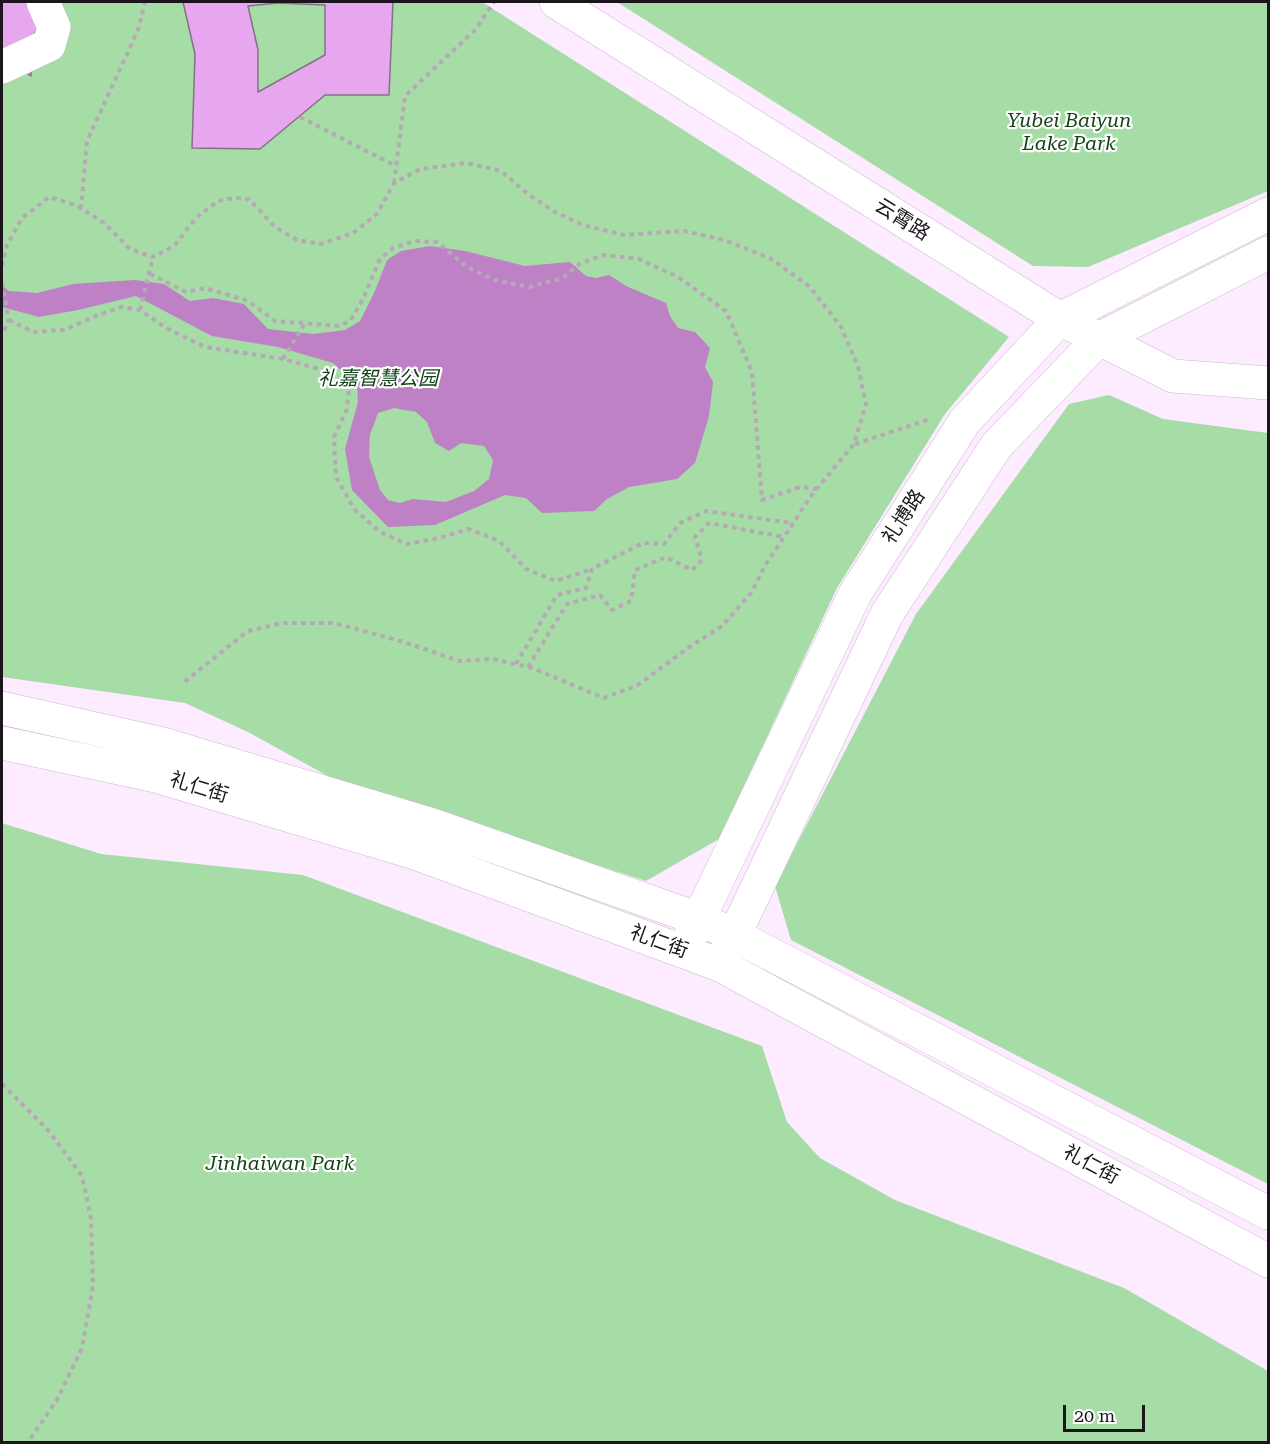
<!DOCTYPE html>
<html>
<head>
<meta charset="utf-8">
<style>
	body { margin:0 }
	#map { position:relative; width:1270px; height:1444px; overflow:hidden; background:#fdecff; font-family:"Roboto Serif",serif }
	canvas { display:block }
	.frame { position:absolute; inset:0; border:3px solid #1c151d; pointer-events:none }
	.scale { position:absolute; left:1063px; top:1405px; width:82px; height:27px; box-sizing:border-box; border:3px solid #1c151d; border-top:0; padding-left:8px; font-size:18px; line-height:21px; white-space:nowrap; color:#1c151d; -webkit-text-stroke:4px #fff; paint-order:stroke }
</style>
</head>
<body>
<div id="map">
<canvas width="1270" height="1444"></canvas>
<div class="frame"></div>
<div class="scale">20 m</div>
</div>
<script>
const c = document.querySelector('canvas').getContext('2d');
c.lineJoin = 'round';
function fill(path, color) { c.fillStyle = color; c.fill(path, 'evenodd'); }
const poly = rows => new Path2D(rows.map(r => 'M' + r).join(''));
function trace(path, color, width, dash) { c.strokeStyle = color; c.lineWidth = width; c.lineCap = dash ? 'butt' : 'round'; c.setLineDash(dash || []); c.stroke(path); }
function write(font, color, halo, rows, align = 'center') {
  c.font = font + ' "Roboto Serif","Noto Sans SC",serif'; c.lineWidth = 4.5; c.setLineDash([]); c.textBaseline = 'middle'; c.strokeStyle = halo; c.fillStyle = color; for (const [text, x, y, turn = 0] of rows) {
    c.save(); c.translate(x, y); c.rotate((+turn || 0) * Math.PI / 180); c.textAlign = isNaN(turn) ? turn : align; if (halo) c.strokeText(text, 0, 0); c.fillText(text, 0, 0); c.restore();
  }
}
const green = poly([
	[2,2,482,2,1009,337,945,414,837,588,719,839,646,881,337,781,248,732,185,703,2,677],
	[617,2,1268,2,1268,191,1088,267,1033,266],
	[1109,395,1163,419,1268,433,1268,1184,791,940,775,886,916,614,1069,404],
	[2,823,101,854,303,875,762,1046,787,1122,820,1158,895,1200,1124,1288,1268,1371,1268,1442,2,1442]
]);
const water = poly([
	[430,246,465,251,525,266,570,262,586,276,596,278,609,275,626,286,666,303,670,316,678,328,695,332,710,348,705,367,713,382,709,416,695,463,677,479,629,487,607,499,594,511,542,513,526,498,505,495,435,525,388,527,352,490,345,449,358,402,357,384,333,363,278,347,212,336,136,296,78,310,39,317,2,307,2,286,9,291,37,293,73,284,135,280,164,284,190,301,213,298,244,304,268,329,313,334,345,330,360,321,375,291,387,260,401,251],
	[394,408,416,412,427,422,435,443,449,451,461,443,484,446,493,460,489,479,474,491,446,502,413,499,400,503,388,500,380,490,369,457,370,435,378,413]
]);
const building = poly([
	[2,2,52,2,32,38,31,76,2,56,2,2],
	[183,2,393,2,389,95,325,95,260,149,192,148,195,54,183,2],
	[278,3,325,5,325,55,258,92,258,50,248,6,278,3]
]);
const path = poly([
	[300,117,396,166],
	[394,183,405,96,475,30,494,2],
	[81,209,87,141,138,30,145,2],
	[2,266,7,245,22,218,49,197,76,205,104,223,130,249,153,257,174,246,197,217,218,201,234,198,249,199,275,227,297,240,321,244,353,233,377,214,394,183,420,169,466,163,501,171,529,195,553,211,583,225,624,235,684,231,724,240,770,258,810,287,841,327,858,366,866,404,854,444,811,496,766,564,751,593,722,626,688,648,638,685,604,698,532,668,493,659,459,661,404,642,334,623,282,623,248,631,184,682],
	[150,274,186,292,205,288,248,301,275,321,339,326,350,321,363,299,380,259,393,248,415,241,437,242,467,267,494,280,530,287,562,278,581,263,604,255,639,259,678,277,726,311,752,372,762,500,800,487,816,489],
	[2,283,9,320,2,335],
	[140,310,153,257],
	[9,320,33,332,64,330,96,316,121,307,140,310,166,328,205,347,283,359,326,371,349,387,347,409,334,437,336,477,355,510,380,532,407,544,439,538,469,529,499,541,526,569,556,581,592,569],
	[283,359,305,323],
	[855,444,930,419],
	[516,664,557,595,586,588,592,569,643,543,664,544,680,523,706,511,792,523],
	[528,667,567,604,600,595,612,610,631,601,635,570,666,557,692,570,702,560,695,537,709,523,783,537],
	[2,1084,48,1130,82,1176,91,1218,93,1286,82,1348,57,1400,28,1442]
]);
const minor = poly([
	[556,2,1060,319,1173,376,1268,383],
	[2,67,49,45,54,27,43,2]
]);
const major = poly([
	[2,708,163,744,433,825,699,919,734,935,1268,1213],
	[2,743,152,775,415,853,720,965,1268,1261],
	[689,939,855,594,965,421,1060,319,1268,214],
	[725,955,887,614,997,445,1099,339,1268,253]
]);
const parkNames = [
	["Yubei Baiyun",1069,121],
	["Lake Park",1069,144],
	["礼嘉智慧公园",378,379],
	["Jinhaiwan Park",280,1164]
];
const streetNames = [
	["云霄路",902,220,32],
	["礼博路",904,517,-57],
	["礼仁街",199,788,17],
	["礼仁街",659,942,20],
	["礼仁街",1091,1165,28]
];
fill(green, '#a6dca5');
fill(water, '#be81c6');
fill(building, '#e7a7ee');
trace(building, '#847186', 1.5);
trace(minor, '#ccb7ce', 34);
trace(major, '#ccb7ce', 34);
trace(path, '#b6a8b7', 4, [4.5, 4.5]);
trace(minor, '#fff', 33);
trace(major, '#fff', 33);
write('italic 20px', '#134317', '#fff', parkNames);
write('20px', '#1c151d', '#fff', streetNames);
</script>
</body>
</html>
